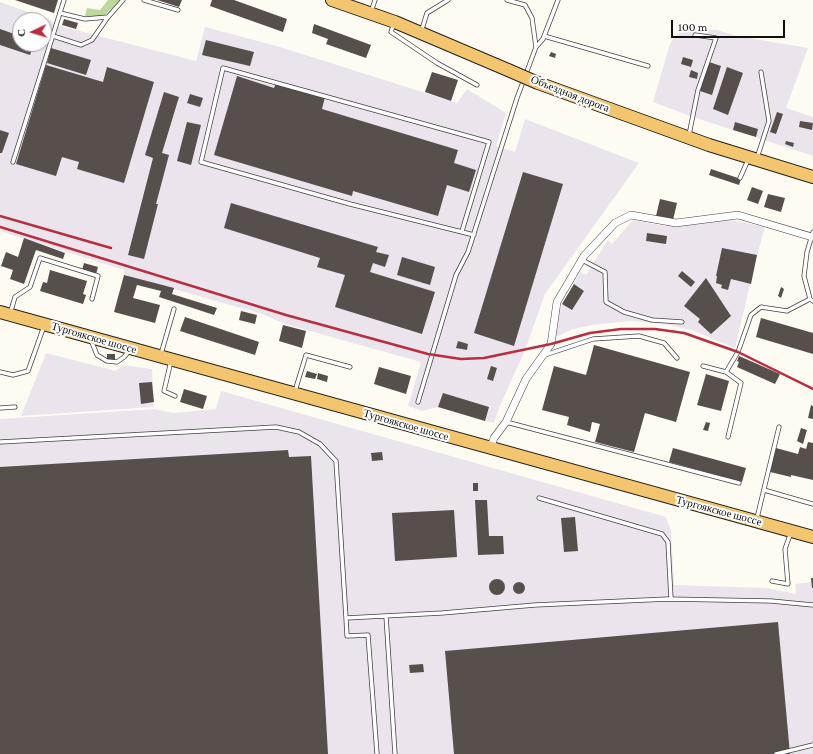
<!DOCTYPE html>
<html>
<head>
<meta charset="utf-8">
<style>
	body { margin:0 }
	#map { position:relative; width:813px; height:754px; overflow:hidden; background:#fefbf2; font-family:"Crimson Pro",serif }
	canvas { display:block }
	.north { position:absolute; left:12px; top:12px; width:40px; height:40px; box-sizing:border-box; background:#fff; border:1px solid #9f9f9f; border-radius:50%; rotate:266deg; font-size:11px; font-weight:700; line-height:16px; text-align:center; color:#0f0f0f }
	.north::after { content:''; display:block; margin:auto; width:14px; height:18px; background:#b92d41; clip-path:polygon(50% 0,100% 100%,50% 72%,0 100%) }
	.scale { position:absolute; left:671px; top:20px; width:114px; height:18px; box-sizing:border-box; border:2px solid #0f0f0f; border-top:0; padding-left:5px; font-size:12px; line-height:14px; white-space:nowrap; color:#0f0f0f; -webkit-text-stroke:3px #fff; paint-order:stroke }
</style>
</head>
<body>
<div id="map">
<canvas width="813" height="754"></canvas>
<div class="north">С</div>
<div class="scale">100 m</div>
</div>
<script>
const c = document.querySelector('canvas').getContext('2d');
c.lineJoin = 'round';
function fill(path, color) { c.fillStyle = color; c.fill(path, 'evenodd'); }
const poly = rows => new Path2D(rows.map(r => 'M' + r).join(''));
function trace(path, color, width, dash) { c.strokeStyle = color; c.lineWidth = width; c.lineCap = dash ? 'butt' : 'round'; c.setLineDash(dash || []); c.stroke(path); }
function write(font, color, halo, rows, align = 'center') {
  c.font = font + ' "Crimson Pro",serif'; c.lineWidth = 4; c.setLineDash([]); c.textBaseline = 'middle'; c.strokeStyle = halo; c.fillStyle = color; for (const [text, x, y, turn = 0] of rows) {
    c.save(); c.translate(x, y); c.rotate((+turn || 0) * Math.PI / 180); c.textAlign = isNaN(turn) ? turn : align; if (halo) c.strokeText(text, 0, 0); c.fillText(text, 0, 0); c.restore();
  }
}
const industrial = poly([
	[0,2,51,20,56,25,196,61,205,27,280,47,457,103,467,89,506,113,496,146,515,152,525,119,639,163,545,294,525,350,499,408,494,423,438,407,422,411,408,406,421,362,285,324,262,314,124,275,124,270,0,231],
	[20,20,44,20,44,44,20,44],
	[691,29,717,30,737,36,808,48,786,108,813,117,813,156,693,117,653,102,670,44,674,37,680,32],
	[726,219,765,227,757,255,735,348,691,330,664,324,630,321,592,325,573,329,556,337,557,315,580,272,586,275,608,240,612,244,633,220,665,226,685,225],
	[46,353,116,371,123,365,152,369,154,407,21,416],
	[221,391,666,517,671,531,674,585,766,588,796,594,795,584,811,582,811,578,813,578,813,754,0,754,0,419,155,409,173,413,216,409]
]);
const forest = poly([
	[108,0,121,0,105,15,95,17,85,16,87,8,100,10]
]);
const building = poly([
	[15,0,58,0,54,13],
	[157,0,182,0,179,7],
	[212,0,234,0,287,19,283,32,210,6],
	[64,19,78,23,76,29,62,25],
	[314,24,371,45,366,58,326,44,328,39,312,33],
	[0,29,20,36,20,44,34,44,30,55,0,45],
	[206,40,254,52,250,66,202,55],
	[51,48,91,60,86,75,47,63],
	[551,52,556,54,555,58,549,56],
	[683,57,693,60,691,67,681,64],
	[709,62,721,66,712,95,700,91],
	[46,65,103,82,107,67,154,82,124,183,77,169,79,162,62,157,56,176,16,164],
	[727,67,743,73,728,115,713,109],
	[691,70,698,73,697,79,689,77],
	[432,72,458,80,451,101,425,92],
	[237,76,274,88,276,83,325,97,322,109,458,150,454,163,476,170,469,192,447,185,438,216,353,191,352,196,214,155],
	[164,92,179,97,162,153,169,155,156,204,158,204,144,259,128,255,153,158,145,155],
	[190,94,203,98,200,107,187,103],
	[777,112,783,114,776,134,770,132],
	[800,121,813,123,812,130,799,127],
	[187,122,201,125,191,165,177,161],
	[735,122,758,129,756,137,733,130],
	[0,130,9,133,2,153,0,153],
	[786,141,794,143,793,147,785,144],
	[711,169,741,179,739,185,709,175],
	[523,172,563,184,514,346,474,333],
	[752,187,763,191,758,204,747,200],
	[768,194,785,198,781,212,764,207],
	[660,199,677,203,673,220,656,216],
	[231,203,378,247,376,252,389,255,385,267,373,263,370,272,435,292,422,334,335,307,345,275,317,267,320,258,224,228],
	[647,233,667,236,666,244,646,241],
	[24,238,65,253,63,259,36,250,24,284,10,279,13,270,1,266,6,252,18,257],
	[722,248,757,255,751,284,731,279,728,290,721,288,722,285,716,283,717,276,716,276],
	[402,257,435,267,430,285,397,275],
	[84,263,98,267,96,274,82,270],
	[50,270,87,281,83,294,86,295,83,304,40,291,43,282,47,283],
	[682,271,695,282,691,287,678,276],
	[124,275,174,288,172,294,217,308,214,315,159,297,161,291,137,285,133,298,160,305,155,323,114,312],
	[706,278,731,316,711,334,698,322,700,319,684,306],
	[574,284,584,291,572,310,562,304],
	[781,287,784,289,781,298,778,296],
	[241,311,257,315,255,324,239,320],
	[185,317,259,342,255,355,180,331],
	[761,318,813,333,813,354,756,337],
	[283,325,306,331,302,348,279,341],
	[458,341,468,344,467,350,456,348],
	[594,345,690,372,676,422,645,413,634,452,595,442,600,424,592,422,590,432,567,425,569,417,542,410,554,366,586,375],
	[107,354,115,354,115,360,107,360],
	[739,356,780,374,775,384,737,367,739,362,737,361],
	[491,366,497,368,493,381,487,379],
	[379,367,411,376,406,394,374,384],
	[307,371,317,374,315,379,305,377],
	[318,373,328,376,327,382,317,379],
	[706,374,729,381,721,411,697,405],
	[152,382,154,402,141,404,139,383],
	[184,389,207,396,203,409,180,402],
	[443,393,489,407,485,421,438,407],
	[811,405,813,406,813,419,808,418],
	[706,422,710,423,708,431,703,430],
	[801,428,807,430,803,444,797,441],
	[808,442,813,443,813,480,791,475,791,477,770,472,776,448,798,454,800,447,806,449],
	[673,448,746,468,742,482,669,462],
	[288,450,289,457,311,456,328,754,0,754,0,467],
	[382,452,383,460,372,461,371,453],
	[473,483,478,483,478,491,473,491],
	[475,500,487,500,489,536,503,536,504,554,478,555],
	[454,510,457,557,395,561,392,513],
	[575,517,578,551,564,552,561,518],
	[811,578,813,578,813,588,812,588],
	'489 587a8 8 0 1 1 16 0a8 8 0 1 1-16 0Z',
	'513 588a6 6 0 1 1 12 0a6 6 0 1 1-12 0Z',
	[778,622,790,754,454,754,445,651],
	[423,664,424,672,410,673,409,665]
]);
const service = poly([
	[144,0,178,10],
	[371,12,375,0],
	[60,13,85,19,108,17,123,0],
	[394,23,391,32,437,63,477,85],
	[421,32,427,13,448,0],
	[53,36,81,45,92,40,108,17],
	[544,36,648,66],
	[536,47,543,39,558,0],
	[689,135,698,90,716,38,695,35],
	[757,158,769,121,761,72],
	[13,162,64,0],
	[740,178,748,160],
	[462,231,489,142,223,68,201,162,350,204,474,235],
	[813,232,807,252,804,276,810,299,813,301],
	[582,260,605,272,606,302,624,312,652,320,682,322],
	[10,314,15,297,30,287,40,258,98,276,92,299],
	[91,340,97,355,107,361,117,362,124,357,130,350],
	[161,354,174,309],
	[545,355,593,339,639,336,664,343,677,358],
	[171,361,164,391,175,396],
	[703,366,726,372,741,383,728,437],
	[0,372,13,375,28,371,44,326],
	[726,372,738,352,751,315,761,307,787,311,810,299],
	[295,391,306,355,350,367],
	[418,402,456,275,468,252,517,98,536,47,532,18,525,5,507,0],
	[0,408,15,407],
	[506,422,739,483],
	[0,442,276,427,299,432,320,444,336,461,346,618,442,613,535,605,668,599,771,601,813,605],
	[764,490,813,504],
	[539,498,662,534,668,542,671,599],
	[757,518,779,427],
	[772,581,788,584,785,549,791,532],
	[386,616,395,754],
	[346,618,347,636,368,635,377,754],
	[776,754,813,745]
]);
const minor = poly([
	[490,449,494,438,506,422,526,379,551,344,557,302,584,256,615,223,631,215,676,223,738,215,812,237]
]);
const primary = poly([
	[332,0,395,22,508,70],
	[538,83,709,145,813,177],
	[0,312,813,537]
]);
const rail = poly([
	[0,216,111,248],
	[0,227,286,315,428,354,461,359,484,358,551,344,590,333,621,329,655,329,684,333,738,352,813,389]
]);
const primaryBridge = poly([
	[508,70,538,83]
]);
const streetNames = [
	["Объездная дорога",570,94,21],
	["Тургоякское шоссе",94,338,16],
	["Тургоякское шоссе",406,425,16],
	["Тургоякское шоссе",719,511,15]
];
fill(industrial, '#ebe4ed');
fill(forest, '#bcd89c');
fill(building, '#574f4c');
trace(service, '#424242', 5);
trace(minor, '#424242', 8);
trace(primary, '#202020', 14);
trace(service, '#fff', 3.5);
trace(minor, '#fff', 7);
trace(primary, '#f2c56e', 12);
trace(rail, '#b92d41', 2.5);
trace(primaryBridge, '#202020', 14, []);
trace(primaryBridge, '#f2c56e', 12);
write('11px', '#0f0f0f', '#fff', streetNames);
</script>
</body>
</html>
